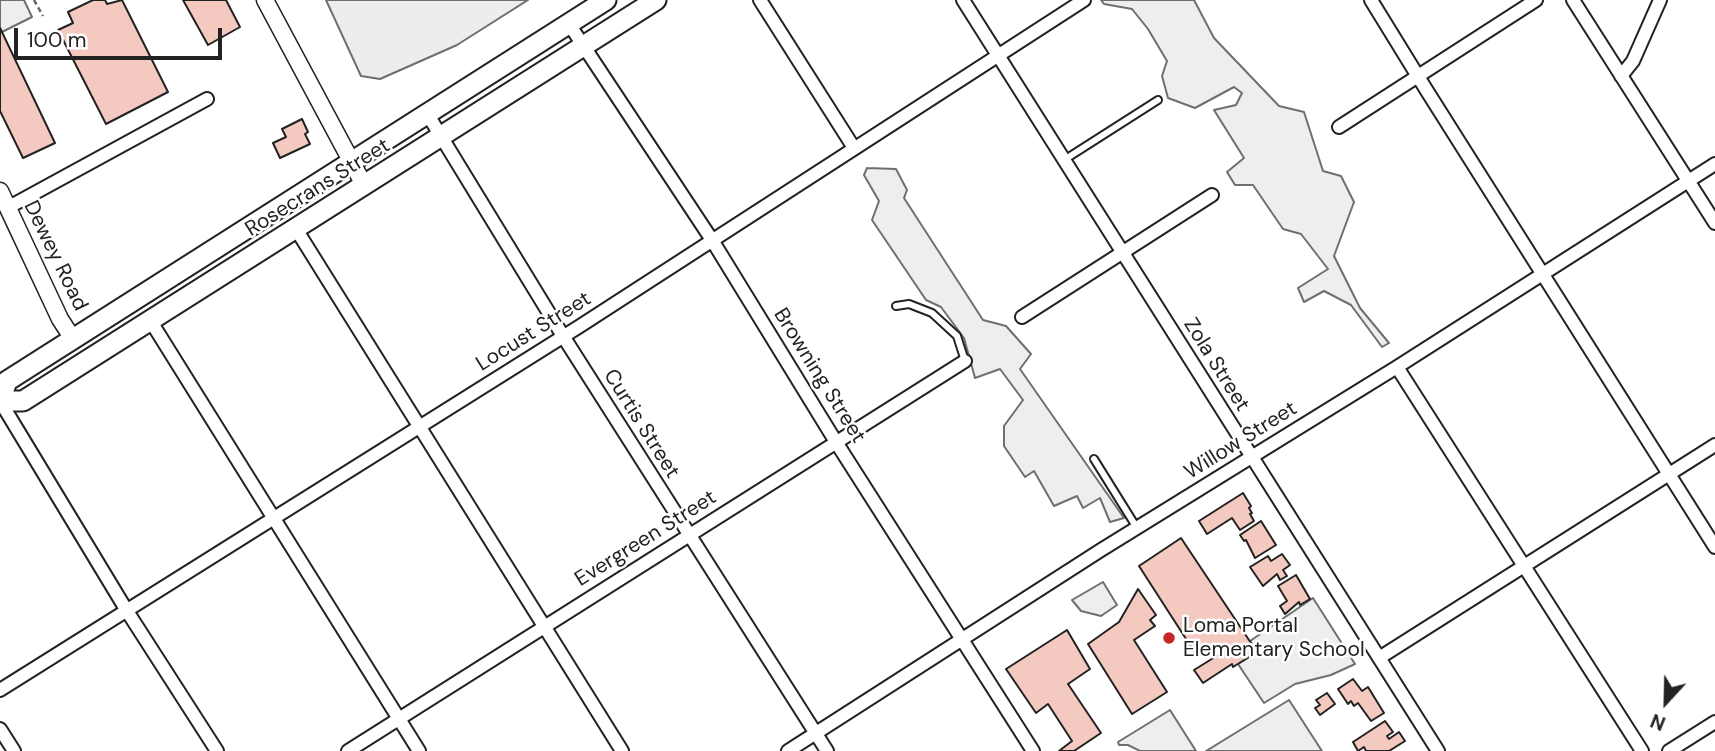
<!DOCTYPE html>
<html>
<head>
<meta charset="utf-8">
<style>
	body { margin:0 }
	#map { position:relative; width:1715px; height:751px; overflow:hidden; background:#fff; font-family:"DM Sans",sans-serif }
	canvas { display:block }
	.north { position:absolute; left:1631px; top:667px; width:70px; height:70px; -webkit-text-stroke:5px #fff; paint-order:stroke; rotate:202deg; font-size:19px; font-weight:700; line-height:28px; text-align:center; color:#222 }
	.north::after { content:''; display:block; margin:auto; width:24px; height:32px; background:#222; clip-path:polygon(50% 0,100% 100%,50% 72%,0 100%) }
	.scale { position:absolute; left:14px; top:28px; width:208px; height:32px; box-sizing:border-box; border:4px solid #222; border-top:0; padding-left:9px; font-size:21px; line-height:24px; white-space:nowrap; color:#222; -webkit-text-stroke:5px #fff; paint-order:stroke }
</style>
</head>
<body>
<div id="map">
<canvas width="1715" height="751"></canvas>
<div class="north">N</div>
<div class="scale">100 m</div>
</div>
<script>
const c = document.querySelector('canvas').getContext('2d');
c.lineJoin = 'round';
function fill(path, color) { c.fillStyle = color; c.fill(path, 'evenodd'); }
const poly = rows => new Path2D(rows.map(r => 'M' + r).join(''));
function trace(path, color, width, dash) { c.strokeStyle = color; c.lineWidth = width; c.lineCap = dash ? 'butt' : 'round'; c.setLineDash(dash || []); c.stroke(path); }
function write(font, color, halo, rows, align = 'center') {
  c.font = font + ' "DM Sans",sans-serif'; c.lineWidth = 5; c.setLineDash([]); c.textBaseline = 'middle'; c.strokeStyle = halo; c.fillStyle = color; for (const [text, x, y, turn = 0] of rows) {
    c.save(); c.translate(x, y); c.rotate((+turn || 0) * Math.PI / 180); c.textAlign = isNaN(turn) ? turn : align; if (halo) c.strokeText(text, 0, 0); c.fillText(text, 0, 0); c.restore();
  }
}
const green = poly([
	[0,0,24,0,32,17,2,32,0,28,0,0],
	[1101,0,1194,0,1214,38,1279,106,1304,112,1323,171,1341,176,1354,202,1334,256,1360,308,1389,343,1382,347,1351,305,1324,291,1304,302,1298,288,1328,269,1301,234,1283,229,1253,185,1235,185,1227,172,1244,158,1214,110,1236,105,1242,93,1234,87,1195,108,1168,98,1162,76,1167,61,1148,29,1132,9,1104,4,1101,0],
	[867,168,896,169,907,190,904,198,983,320,1006,326,1031,354,1020,369,1124,518,1110,522,1100,498,1083,508,1077,496,1054,506,1034,471,1025,477,1004,446,1004,426,1023,400,1000,369,975,378,964,338,941,307,926,300,872,220,879,201,864,175,867,168],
	[1103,582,1117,605,1101,616,1081,611,1072,600,1103,582],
	[1313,598,1355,664,1331,675,1295,684,1264,703,1238,664,1257,652,1250,641,1313,598],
	[1289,700,1322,751,1206,751,1289,700],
	[1170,710,1196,751,1140,751,1128,745,1119,745,1118,742,1170,710]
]);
const parking = poly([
	[326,0,528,0,457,45,380,79,361,76,326,0]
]);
const building = poly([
	[93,0,105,0,107,4,122,0,168,92,106,124,58,30,73,23,68,12,93,0],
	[183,0,226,0,240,27,208,45,183,0],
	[0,28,55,143,23,158,0,111,0,28],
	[302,119,308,132,305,134,310,144,280,158,273,143,286,137,282,129,302,119],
	[1243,493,1251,506,1249,508,1252,513,1250,514,1254,521,1240,530,1232,518,1207,534,1199,521,1243,493],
	[1261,521,1276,545,1255,558,1246,540,1244,541,1240,535,1261,521],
	[1181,538,1257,652,1233,667,1232,664,1203,683,1194,670,1223,652,1218,644,1197,656,1139,566,1181,538],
	[1282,554,1290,565,1283,570,1287,576,1280,580,1277,574,1263,586,1250,567,1268,556,1271,561,1282,554],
	[1296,575,1310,599,1300,605,1299,602,1285,614,1280,606,1287,601,1278,586,1296,575],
	[1138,589,1156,615,1150,620,1155,626,1134,640,1167,692,1132,714,1088,644,1119,622,1138,589],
	[1067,630,1090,669,1068,684,1101,733,1074,751,1059,751,1072,741,1048,704,1036,713,1006,669,1067,630],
	[1353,679,1362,691,1368,687,1384,713,1371,721,1358,703,1354,706,1351,701,1348,704,1338,689,1353,679],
	[1327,693,1335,704,1320,715,1315,708,1320,705,1316,700,1327,693],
	[1385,721,1393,732,1387,736,1389,739,1399,732,1405,741,1389,751,1366,751,1364,747,1358,751,1353,742,1385,721]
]);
const path = poly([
	[34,0,43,16]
]);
const service = poly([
	[1064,160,1158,100],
	[896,306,909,304,932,313,957,336,965,361],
	[1094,459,1137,528]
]);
const minor = poly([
	[760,0,854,148],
	[963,0,1438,751],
	[1371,0,1427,91,1715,547],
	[1573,0,1715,223],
	[569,24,712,240,836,442,1033,751],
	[1621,76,1633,61,1660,0],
	[428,115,563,336,827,751],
	[1339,127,1536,0],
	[9,207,207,99],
	[296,229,622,751],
	[1022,317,1212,195],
	[150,320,419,751],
	[1397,367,1642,751],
	[0,401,127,611,217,751],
	[1379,658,1715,445],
	[0,690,580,326,1084,0],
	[0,729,14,751],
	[348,751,965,361],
	[788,751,1101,550,1397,367,1715,164],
	[1669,751,1715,722]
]);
const tertiary = poly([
	[265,0,364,185],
	[0,191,60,319,73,339]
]);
const primary = poly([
	[0,401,23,401,656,0],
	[0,401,7,381,606,0]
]);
const markers = [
	[1169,638,7,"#c62828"]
];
const streetNames = [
	["Rosecrans Street",318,188,-32],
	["Dewey Road",55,256,64],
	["Locust Street",534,332,-32],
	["Zola Street",1216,365,58],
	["Browning Street",819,376,58],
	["Curtis Street",641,424,58],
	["Willow Street",1241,441,-32],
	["Evergreen Street",646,539,-32]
];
const poiNames = [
	["Loma Portal",1183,626],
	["Elementary School",1183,650]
];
fill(green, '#eee');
trace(green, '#6f6f6f', 2);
fill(parking, '#ededed');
trace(parking, '#6f6f6f', 2);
fill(building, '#f3c9c0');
trace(building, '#222', 2);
trace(service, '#222', 10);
trace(minor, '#222', 16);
trace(tertiary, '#222', 19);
trace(primary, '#222', 23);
trace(path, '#646464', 2.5, [5, 3.5]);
trace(service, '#fff', 6);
trace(minor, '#fff', 12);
trace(tertiary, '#fff', 16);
trace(primary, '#fff', 19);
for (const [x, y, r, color] of markers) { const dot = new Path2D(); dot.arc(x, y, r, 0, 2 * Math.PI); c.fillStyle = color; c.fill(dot); trace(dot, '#fff', 2.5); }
write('21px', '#222', '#fff', streetNames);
write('21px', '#222', '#fff', poiNames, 'left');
</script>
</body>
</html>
